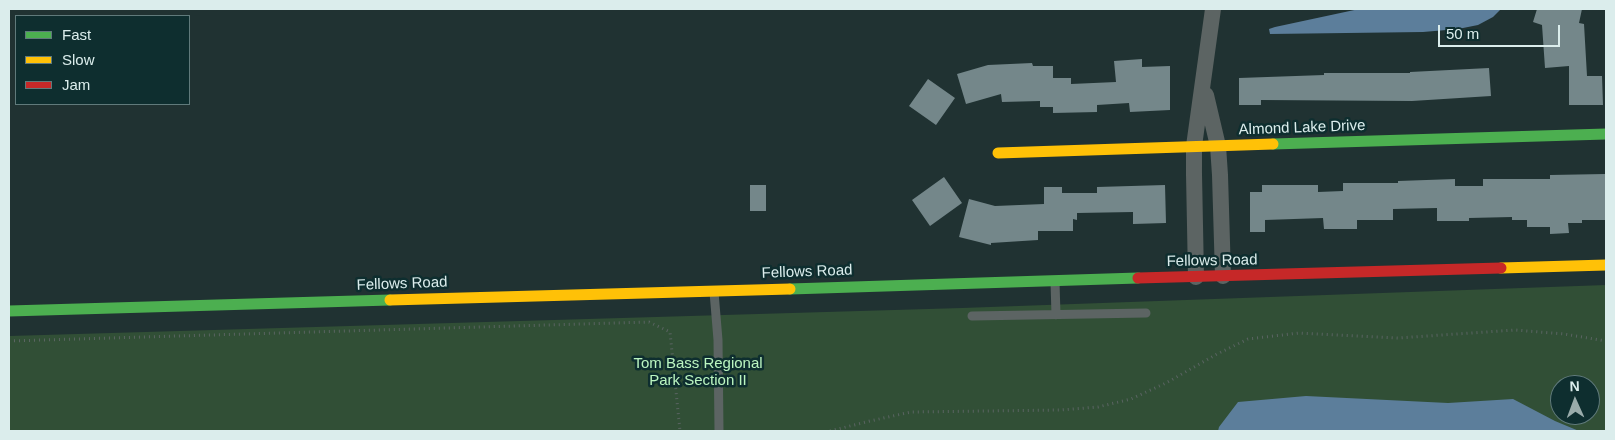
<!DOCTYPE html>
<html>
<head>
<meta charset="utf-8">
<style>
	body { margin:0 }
	#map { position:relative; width:1615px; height:440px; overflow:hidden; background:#203232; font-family:Arial,sans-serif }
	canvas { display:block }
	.frame { position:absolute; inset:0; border:10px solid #dbedec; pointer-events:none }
	.legend { position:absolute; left:15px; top:15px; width:175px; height:90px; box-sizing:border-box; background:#0e2e2f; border:1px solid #607a7b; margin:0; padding:6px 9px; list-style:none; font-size:15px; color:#dbedec }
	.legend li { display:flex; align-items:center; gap:10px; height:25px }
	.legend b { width:25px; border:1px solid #607a7b }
	.north { position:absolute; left:1550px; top:375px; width:50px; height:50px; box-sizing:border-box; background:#0e2e2f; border:1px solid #607a7b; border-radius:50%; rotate:358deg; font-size:14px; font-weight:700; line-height:20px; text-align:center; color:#dbedec }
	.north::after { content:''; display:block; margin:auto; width:18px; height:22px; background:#9aacab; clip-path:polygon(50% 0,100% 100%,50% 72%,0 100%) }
	.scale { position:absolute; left:1438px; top:25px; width:122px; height:22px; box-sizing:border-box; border:2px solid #dbedec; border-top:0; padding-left:6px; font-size:15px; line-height:18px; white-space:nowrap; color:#dbedec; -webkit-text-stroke:4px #0e2e2f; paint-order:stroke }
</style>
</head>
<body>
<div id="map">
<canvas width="1615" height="440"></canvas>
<div class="frame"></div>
<ul class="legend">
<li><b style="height:6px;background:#4caf50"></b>Fast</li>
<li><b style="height:6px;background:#ffc107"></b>Slow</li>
<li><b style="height:6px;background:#c62828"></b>Jam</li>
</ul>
<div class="north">N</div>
<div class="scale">50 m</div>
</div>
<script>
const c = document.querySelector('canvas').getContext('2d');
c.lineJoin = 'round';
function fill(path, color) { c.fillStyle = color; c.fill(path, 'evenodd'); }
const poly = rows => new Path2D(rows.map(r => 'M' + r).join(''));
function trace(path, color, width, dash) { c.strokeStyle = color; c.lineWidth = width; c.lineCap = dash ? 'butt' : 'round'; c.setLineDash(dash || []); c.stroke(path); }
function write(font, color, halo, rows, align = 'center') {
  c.font = font + ' Arial,sans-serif'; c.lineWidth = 5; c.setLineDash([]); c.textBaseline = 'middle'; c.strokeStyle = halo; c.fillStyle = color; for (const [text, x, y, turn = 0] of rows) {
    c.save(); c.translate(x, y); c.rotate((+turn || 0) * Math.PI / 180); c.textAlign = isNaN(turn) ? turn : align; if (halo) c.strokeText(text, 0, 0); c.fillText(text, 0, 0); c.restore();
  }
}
const green = poly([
	[1606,285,1606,431,9,431,9,336,962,308],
	[1560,385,1590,385,1590,415,1560,415]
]);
const water = poly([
	[1359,9,1501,9,1493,17,1478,25,1458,29,1423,32,1270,34,1269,29,1275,27],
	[1306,396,1448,403,1513,399,1555,421,1579,431,1218,431,1219,427,1238,402]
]);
const building = poly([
	[1537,9,1582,9,1579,23,1584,24,1587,76,1602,76,1603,105,1569,105,1569,66,1545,68,1542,25,1533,22],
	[1142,59,1142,67,1170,66,1170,110,1130,112,1129,103,1097,105,1097,112,1053,113,1053,107,1040,107,1040,101,1002,102,1001,94,966,104,957,74,988,65,1032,63,1033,66,1053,66,1053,78,1071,78,1071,84,1116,82,1114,61],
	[1489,68,1491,96,1412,101,1261,100,1261,105,1239,105,1239,78,1324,75,1324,73,1410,73,1410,72],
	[928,79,955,98,936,125,909,106],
	[1605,174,1606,220,1582,220,1582,223,1568,223,1569,233,1550,234,1550,227,1527,227,1527,220,1512,220,1512,217,1469,218,1469,221,1437,221,1437,208,1393,209,1393,220,1357,220,1357,229,1324,229,1323,218,1265,220,1265,232,1250,232,1250,192,1262,192,1262,185,1318,185,1318,192,1343,191,1343,183,1398,183,1398,181,1455,179,1455,186,1483,186,1483,179,1550,179,1550,175],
	[944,177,962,203,930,226,912,200],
	[750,185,766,185,766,211,750,211],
	[1165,185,1166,223,1133,224,1133,212,1077,213,1077,220,1073,219,1073,231,1038,231,1038,240,991,243,991,245,959,237,969,199,995,206,1044,204,1044,187,1062,187,1062,193,1097,193,1097,187]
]);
const path = poly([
	[9,341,649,322,670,332,680,431],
	[830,431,870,421,911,412,1061,410,1098,407,1131,399,1166,383,1217,354,1248,339,1299,333,1398,338,1515,330,1564,334,1606,341]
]);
const lane = poly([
	[1055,282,1056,315],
	[714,292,718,340,719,431],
	[972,316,1146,313]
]);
const street = poly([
	[1206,95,1218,146,1220,175,1223,276],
	[1196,277,1194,174,1194,146,1213,9]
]);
const fast = poly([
	[1273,144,1606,134],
	[790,289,1138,278],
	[9,311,390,300]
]);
const slow = poly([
	[998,153,1273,144],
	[1501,268,1606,265],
	[390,300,790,289]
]);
const jam = poly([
	[1138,278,1501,268]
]);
const streetNames = [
	["Almond Lake Drive",1302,128,-2],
	["Fellows Road",1212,261,-1],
	["Fellows Road",807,272,-2],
	["Fellows Road",402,284,-2]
];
const parkNames = [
	["Tom Bass Regional",698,364],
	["Park Section II",698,381]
];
fill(green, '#314f36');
fill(water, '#5c7e9b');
fill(building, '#74878a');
trace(path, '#5a6462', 3, [1, 4]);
trace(lane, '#5c6463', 9);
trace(street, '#5c6463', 16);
trace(fast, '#4caf50', 11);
trace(slow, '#ffc107', 11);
trace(jam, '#c62828', 11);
write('15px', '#dbedec', '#0e2e2f', streetNames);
write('15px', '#bbf5c0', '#0e2e2f', parkNames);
</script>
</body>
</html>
